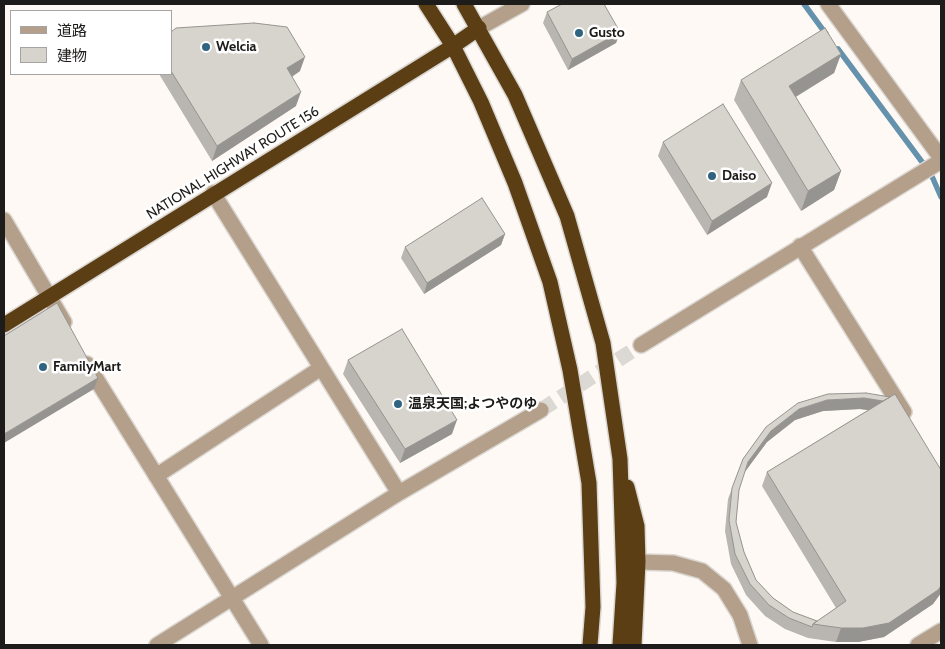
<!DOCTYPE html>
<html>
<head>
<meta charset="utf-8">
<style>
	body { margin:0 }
	#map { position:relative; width:945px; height:649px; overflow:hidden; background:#fef9f4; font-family:Cabin,"Noto Sans JP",sans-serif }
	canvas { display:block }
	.frame { position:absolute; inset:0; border:5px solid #1d1c1a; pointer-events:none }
	.legend { position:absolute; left:10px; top:10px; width:162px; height:65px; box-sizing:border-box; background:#fff; border:1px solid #a5a4a3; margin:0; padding:6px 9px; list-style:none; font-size:15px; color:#1d1c1a }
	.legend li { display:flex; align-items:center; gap:10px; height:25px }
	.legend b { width:25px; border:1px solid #a5a4a3 }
</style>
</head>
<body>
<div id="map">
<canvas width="945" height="649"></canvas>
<div class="frame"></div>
<ul class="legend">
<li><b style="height:6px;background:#b4a08a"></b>道路</li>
<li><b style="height:14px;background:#d7d3cd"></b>建物</li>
</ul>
</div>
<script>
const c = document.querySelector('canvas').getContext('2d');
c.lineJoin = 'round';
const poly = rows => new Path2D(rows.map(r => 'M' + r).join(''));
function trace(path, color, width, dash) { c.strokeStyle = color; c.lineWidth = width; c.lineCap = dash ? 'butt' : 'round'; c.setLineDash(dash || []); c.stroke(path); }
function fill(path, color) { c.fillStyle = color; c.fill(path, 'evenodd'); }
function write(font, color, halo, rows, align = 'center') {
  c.font = font + ' Cabin,"Noto Sans JP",sans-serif'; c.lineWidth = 5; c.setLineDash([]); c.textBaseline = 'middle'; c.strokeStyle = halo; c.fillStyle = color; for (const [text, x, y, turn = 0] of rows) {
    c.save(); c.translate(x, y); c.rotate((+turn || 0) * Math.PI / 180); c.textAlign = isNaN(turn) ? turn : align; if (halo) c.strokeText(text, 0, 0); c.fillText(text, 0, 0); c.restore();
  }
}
const stream = poly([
	[804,4,826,34],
	[838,49,931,174,941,197]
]);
const minorTunnel = poly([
	[541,410,641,345]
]);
const minor = poly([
	[828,4,941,158],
	[479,28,522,4],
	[213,193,399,493],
	[4,220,64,322],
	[800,246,904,412],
	[641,345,941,161],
	[87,364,261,645],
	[156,476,321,368],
	[638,562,673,563,702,571,724,589,740,615,750,645],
	[157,645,399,493,541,410],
	[918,645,941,631]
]);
const highway = poly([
	[426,4,453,46,481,102,515,183,550,282,570,370,589,483,593,607,590,645],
	[464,4,515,95,567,216,603,343,620,459,624,583,620,645],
	[4,325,453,46,479,28],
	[627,487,637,526,638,562,634,645]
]);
const wall = poly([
	[547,12,620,32,616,43,568,70,543,23],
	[171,32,300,71,292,77,296,106,212,161,159,74,171,74],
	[841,54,834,73,796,97,841,171,834,190,801,211,734,100,741,80],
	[663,142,767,197,707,235,658,156],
	[505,234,501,245,424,294,401,258,405,247],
	[348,360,452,434,400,463,343,374],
	[866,393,941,470,941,593,933,604,884,637,858,642,836,642,808,638,785,629,765,616,746,595,731,564,725,531,728,499,743,459,766,427],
	[860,409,868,410,767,472,762,486,836,608,817,621,793,612,773,598,756,580,744,552,736,522,739,490,744,473,767,442,795,420,823,411]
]);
const shadedWall = poly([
	[620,32,616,43,568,70,572,59],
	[841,54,834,73,782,105,789,86],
	[305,57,300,71,282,83,287,68],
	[301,92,296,106,212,161,217,146],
	[841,171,834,190,801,211,808,191],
	[772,183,767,197,707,235,712,221],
	[505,234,501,245,424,294,427,283],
	[98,378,94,389,4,443,4,434],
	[864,398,886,401,882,412,860,409,823,411,795,420,767,442,744,473,748,462,771,431,799,409,827,400],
	[457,420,452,434,400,463,405,449],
	[941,586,941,593,933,604,884,637,858,642,836,642,841,628]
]);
const building = poly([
	[562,4,604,4,620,32,572,59,547,12,562,4],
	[254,23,287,27,305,57,287,68,301,92,217,146,171,71,171,32,176,28,254,23],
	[825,28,841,54,789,86,841,171,808,191,741,80,825,28],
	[723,104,772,183,712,221,663,142,723,104],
	[482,198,505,234,427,283,405,247,482,198],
	[57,303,98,378,4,434,4,336,57,303],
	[402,329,457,420,405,449,348,360,402,329],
	[866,393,890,397,883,401,864,398,827,400,799,409,771,431,748,462,739,490,736,522,744,552,756,580,773,598,793,612,817,621,813,624,812,627,789,618,769,605,750,584,735,554,729,520,732,488,743,459,766,427,798,403,828,394,866,393],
	[895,394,941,470,941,586,938,590,889,623,863,628,841,628,813,624,846,601,767,472,895,394]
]);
const markers = [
	[579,33,5,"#306380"],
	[206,47,5,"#306380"],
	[712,176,5,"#306380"],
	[43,367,5,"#306380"],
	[398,404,5,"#306380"]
];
const poiNames = [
	["Gusto",589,33],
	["Welcia",216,47],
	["Daiso",722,176],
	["FamilyMart",53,367],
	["温泉天国;よつやのゆ",408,404]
];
const streetNames = [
	["NATIONAL HIGHWAY ROUTE 156",233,163,-32]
];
trace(stream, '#6492ac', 5.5);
trace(minorTunnel, '#dcd8d3', 15, [15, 8]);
trace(minor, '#dad6d1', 18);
trace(highway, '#dad6d1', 18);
trace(minor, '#b4a08a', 15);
trace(highway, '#5c3e15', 15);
fill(wall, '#b9b5b0');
fill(shadedWall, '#969490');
fill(building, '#d7d3cd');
trace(building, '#969490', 1);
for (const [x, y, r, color] of markers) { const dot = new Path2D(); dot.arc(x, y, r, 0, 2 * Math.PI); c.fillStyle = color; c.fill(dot); trace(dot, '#fff', 2); }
write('bold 14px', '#1d1c1a', '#fff', poiNames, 'left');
write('14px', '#1d1c1a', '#fff', streetNames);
</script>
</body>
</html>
